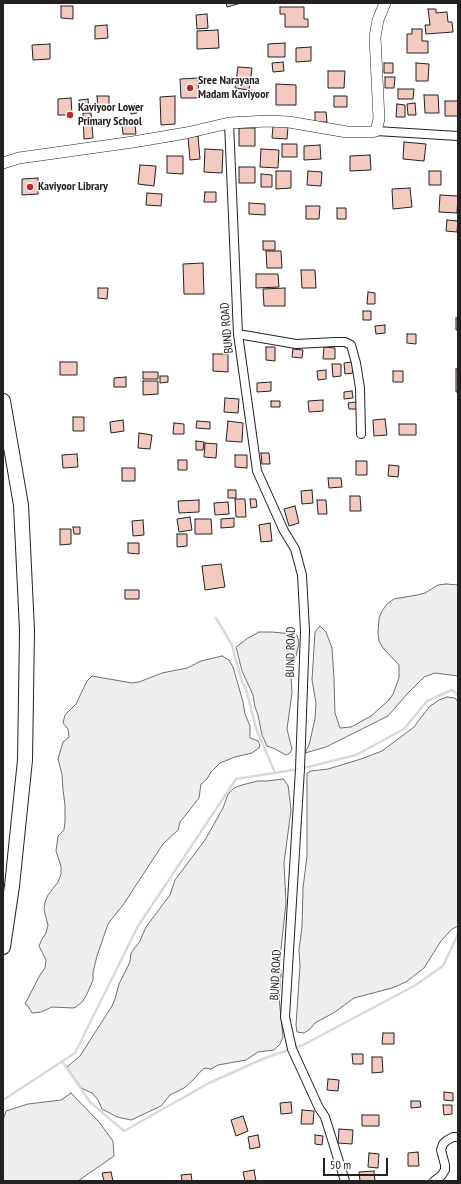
<!DOCTYPE html>
<html>
<head>
<meta charset="utf-8">
<style>
  body { margin:0 }
  #map { position:relative; width:461px; height:1184px; overflow:hidden; background:#fff; font-family:"PT Sans Narrow",sans-serif }
  canvas { display:block }
  .frame { position:absolute; inset:0; border:4px solid #222; pointer-events:none }
  .scale { position:absolute; left:323px; top:1158px; width:65px; height:18px; box-sizing:border-box; border:2px solid #222; border-top:0; padding-left:5px; font-size:12px; line-height:14px; white-space:nowrap; color:#222; -webkit-text-stroke:3px #fff; paint-order:stroke }
</style>
</head>
<body>
<div id="map">
<canvas width="461" height="1184"></canvas>
<div class="frame"></div>
<div class="scale">50 m</div>
</div>
<script>
const g = document.querySelector('canvas').getContext('2d');
g.lineJoin = 'round';
function paint(path, color) {
  g.fillStyle = color;
  g.fill(path, 'evenodd');
}
function toPath(rows) {
  const path = new Path2D();
  for (const r of rows) {
    path.moveTo(r[0], r[1]);
    for (let i = 2; i < r.length; i += 2) path.lineTo(r[i], r[i + 1]);
  }
  return path;
}
function stroke(path, color, width, dash) {
  g.strokeStyle = color;
  g.lineWidth = width;
  g.lineCap = dash ? 'butt' : 'round';
  g.setLineDash(dash || []);
  g.stroke(path);
}
function label(font, color, halo, rows, align = 'center') {
  g.font = font + ' "PT Sans Narrow",sans-serif';
  g.lineWidth = 3;
  g.setLineDash([]);
  g.textBaseline = 'middle';
  g.strokeStyle = halo;
  g.fillStyle = color;
  for (const [text, x, y, turn = 0] of rows) {
    g.save();
    g.translate(x, y);
    g.rotate((+turn || 0) * Math.PI / 180);
    g.textAlign = isNaN(turn) ? turn : align;
    if (halo) g.strokeText(text, 0, 0);
    g.fillText(text, 0, 0);
    g.restore();
  }
}
const green = toPath([
  [446,584,458,585,458,676,435,673,424,677,407,694,388,716,326,747,305,753,309,745,315,719,316,703,312,680,315,632,320,626,326,632,332,648,334,679,335,713,340,728,351,727,371,716,389,700,393,694,399,678,399,665,383,648,379,641,378,633,379,618,382,611,387,604,394,599,417,595,425,593,438,585,446,584],
  [259,632,272,632,293,634,297,635,299,643,291,677,292,693,287,729,292,749,290,753,286,755,275,749,267,746,262,735,258,715,255,707,253,695,242,671,236,647,248,638,259,632],
  [222,656,229,660,233,667,243,702,245,714,250,726,250,738,258,741,260,745,259,748,252,753,235,757,220,763,211,772,207,779,201,784,199,798,180,822,178,830,163,844,123,905,118,911,108,924,97,956,93,972,93,980,87,994,83,1001,76,1007,73,1008,52,1007,41,1012,32,1013,28,1006,25,1004,40,975,45,968,46,960,39,946,42,939,46,933,48,925,44,910,45,902,48,895,58,882,61,874,61,866,56,851,58,836,64,830,65,821,65,805,63,790,62,774,58,759,63,742,69,737,68,729,63,723,65,715,76,704,87,681,92,676,132,683,139,682,162,673,187,668,201,661,222,656],
  [447,697,455,698,458,702,458,926,452,929,441,941,424,968,406,982,392,988,354,998,335,1012,315,1023,310,1029,304,1033,297,1032,296,1025,300,966,299,950,302,927,303,888,307,856,307,773,311,771,328,769,361,759,382,751,414,727,429,707,439,700,447,697],
  [283,779,288,785,291,810,284,863,286,903,280,958,281,975,279,998,283,1037,280,1044,274,1050,258,1052,246,1060,218,1065,211,1069,205,1068,202,1070,194,1079,184,1088,170,1095,161,1106,131,1120,117,1117,102,1109,98,1100,92,1093,83,1089,80,1086,67,1067,80,1056,112,1006,115,999,119,984,130,962,131,953,140,941,146,927,170,895,175,880,205,840,223,808,228,794,234,788,242,785,258,781,267,781,283,779],
  [71,1093,99,1122,113,1141,114,1156,78,1181,3,1181,3,1120,6,1111,28,1104,61,1100,71,1093]
]);
paint(green, '#eee');
stroke(green, '#6f6f6f', 1);
stroke(toPath([
  [216,618,232,645,242,682,246,689,256,728,275,773],
  [62,1061,90,1102,124,1131,209,1083,265,1058,303,1045,414,986,443,966,458,934],
  [3,1100,75,1053,138,926,236,779,300,769,356,755,404,729,427,701,452,690,458,695]
]), '#d9d9d9', 2.5);
const building = toPath([
  [226,3,241,3,227,7,226,3],
  [61,6,73,6,73,19,61,18,61,6],
  [280,7,304,7,304,19,308,19,308,27,285,27,285,14,280,14,280,7],
  [428,9,436,9,436,13,447,12,448,22,452,22,453,32,426,34,425,25,430,25,428,9],
  [207,14,208,28,197,29,196,15,207,14],
  [107,25,108,38,95,39,95,26,107,25],
  [412,29,422,29,422,41,428,41,428,53,407,53,407,34,412,34,412,29],
  [218,30,219,48,197,49,197,31,218,30],
  [285,43,285,57,268,57,268,44,285,43],
  [50,44,50,59,33,60,32,45,50,44],
  [311,47,311,61,296,62,296,48,311,47],
  [283,62,284,71,273,72,272,63,283,62],
  [384,63,393,63,393,73,384,73,384,63],
  [416,63,429,64,428,81,416,81,416,63],
  [238,67,252,68,249,90,235,88,238,67],
  [328,71,345,71,344,88,328,88,328,71],
  [385,77,395,77,394,88,385,88,385,77],
  [198,78,199,98,181,98,180,79,198,78],
  [276,84,296,85,296,105,276,105,276,84],
  [398,89,414,89,413,99,398,99,398,89],
  [424,95,438,95,439,113,425,113,424,95],
  [97,96,109,96,109,110,98,110,97,96],
  [175,96,175,124,161,125,160,97,175,96],
  [334,96,347,96,347,107,334,107,334,96],
  [71,98,72,115,58,115,58,99,71,98],
  [88,99,89,109,80,110,79,100,88,99],
  [445,101,458,101,458,116,445,116,445,101],
  [415,103,416,115,408,115,407,104,415,103],
  [135,104,137,113,131,114,129,106,135,104],
  [397,104,405,105,405,117,396,117,397,104],
  [315,112,326,112,327,122,315,122,315,112],
  [83,113,91,113,93,138,84,139,83,113],
  [122,124,135,124,136,134,123,134,122,124],
  [273,126,288,127,287,139,272,138,273,126],
  [239,128,255,128,255,146,239,146,239,128],
  [198,136,200,159,190,160,188,137,198,136],
  [404,142,426,144,424,161,403,159,404,142],
  [282,144,297,144,297,157,282,157,282,144],
  [320,145,321,159,304,160,304,146,320,145],
  [205,149,223,150,222,173,204,172,205,149],
  [261,149,279,150,278,168,260,167,261,149],
  [370,155,371,170,350,171,350,156,370,155],
  [167,156,183,156,183,174,167,173,167,156],
  [140,165,156,166,154,186,138,184,140,165],
  [239,167,255,167,255,183,239,183,239,167],
  [276,171,291,171,291,188,276,189,276,171],
  [308,171,322,172,321,186,307,185,308,171],
  [429,171,441,171,441,185,429,185,429,171],
  [261,174,272,175,272,187,261,187,261,174],
  [38,178,38,194,22,195,22,179,38,178],
  [410,188,412,207,393,209,392,189,410,188],
  [205,192,216,192,216,202,204,202,205,192],
  [147,193,162,194,161,206,146,205,147,193],
  [440,195,458,196,457,213,439,212,440,195],
  [249,203,265,204,265,215,249,214,249,203],
  [306,206,320,206,319,219,306,219,306,206],
  [337,208,346,208,346,219,337,219,337,208],
  [447,220,458,221,457,232,446,231,447,220],
  [263,241,275,241,275,250,263,250,263,241],
  [266,251,281,251,282,268,267,268,266,251],
  [203,263,204,294,184,294,183,264,203,263],
  [301,270,315,270,316,288,302,288,301,270],
  [256,274,278,274,279,287,256,288,256,274],
  [98,288,108,288,107,299,98,298,98,288],
  [285,288,285,306,264,306,263,289,285,288],
  [368,292,375,293,375,304,367,304,368,292],
  [363,311,371,311,371,320,363,320,363,311],
  [456,318,458,318,458,330,456,330,456,318],
  [385,325,385,333,376,334,375,326,385,325],
  [407,334,416,334,416,344,407,343,407,334],
  [266,347,275,347,275,361,266,360,266,347],
  [324,347,335,348,335,359,323,359,324,347],
  [293,349,303,350,302,358,292,357,293,349],
  [213,354,228,354,228,372,213,371,213,354],
  [60,362,77,362,77,375,60,375,60,362],
  [352,362,353,373,345,374,344,363,352,362],
  [332,364,341,364,341,376,333,377,332,364],
  [456,369,458,369,458,392,456,392,456,369],
  [326,370,326,379,318,380,317,371,326,370],
  [393,371,403,371,403,382,393,382,393,371],
  [143,372,158,372,158,379,143,379,143,372],
  [160,376,168,376,168,382,160,383,160,376],
  [126,377,126,387,114,387,114,378,126,377],
  [143,381,158,381,158,394,143,395,143,381],
  [271,382,271,391,257,392,257,383,271,382],
  [352,391,353,398,344,399,344,392,352,391],
  [225,398,239,399,238,413,224,412,225,398],
  [323,400,323,411,309,412,308,401,323,400],
  [271,401,280,401,280,407,271,407,271,401],
  [356,402,357,409,349,409,348,403,356,402],
  [73,417,84,417,84,431,73,431,73,417],
  [385,419,387,435,374,436,373,420,385,419],
  [123,420,124,431,111,433,110,422,123,420],
  [197,421,210,422,210,429,196,428,197,421],
  [228,421,243,423,242,442,226,441,228,421],
  [174,423,184,424,184,434,173,434,174,423],
  [399,424,416,424,416,435,399,435,399,424],
  [139,433,152,435,150,449,138,448,139,433],
  [196,441,204,442,203,450,196,450,196,441],
  [205,443,217,444,216,458,204,457,205,443],
  [261,453,269,453,270,464,262,464,261,453],
  [77,454,78,467,63,468,62,455,77,454],
  [235,455,247,455,247,468,235,467,235,455],
  [178,460,187,460,187,470,178,470,178,460],
  [356,461,367,461,367,475,356,475,356,461],
  [389,465,399,466,398,477,388,476,389,465],
  [122,468,135,468,135,481,122,481,122,468],
  [328,478,341,478,342,487,329,488,328,478],
  [228,490,236,490,236,498,228,498,228,490],
  [312,490,313,503,302,504,301,491,312,490],
  [350,496,360,496,361,511,350,511,350,496],
  [235,499,245,499,246,517,236,517,235,499],
  [250,499,256,499,257,507,251,508,250,499],
  [199,500,199,512,179,513,178,501,199,500],
  [317,500,326,500,327,514,318,514,317,500],
  [228,502,229,514,215,515,214,503,228,502],
  [295,506,299,523,289,526,284,509,295,506],
  [190,517,192,530,179,532,177,519,190,517],
  [234,518,234,527,221,528,221,519,234,518],
  [195,519,211,519,212,534,195,534,195,519],
  [143,520,144,535,133,536,132,521,143,520],
  [270,523,272,541,261,542,259,525,270,523],
  [73,527,80,527,80,534,74,534,73,527],
  [60,529,71,529,71,544,60,545,60,529],
  [177,534,187,534,187,546,177,547,177,534],
  [128,543,139,543,139,554,128,553,128,543],
  [221,564,225,587,205,590,202,566,221,564],
  [125,590,139,590,139,599,125,599,125,590],
  [383,1033,394,1033,394,1044,382,1044,383,1033],
  [352,1054,363,1054,363,1064,353,1064,352,1054],
  [372,1057,382,1057,383,1072,372,1073,372,1057],
  [328,1079,339,1080,338,1091,327,1090,328,1079],
  [444,1092,453,1093,453,1101,444,1100,444,1092],
  [411,1101,420,1101,421,1107,411,1108,411,1101],
  [291,1102,292,1113,281,1114,280,1103,291,1102],
  [443,1105,452,1105,452,1114,444,1115,443,1105],
  [302,1110,314,1111,313,1124,301,1124,302,1110],
  [362,1115,379,1115,379,1126,362,1126,362,1115],
  [243,1116,248,1131,236,1136,231,1120,243,1116],
  [339,1129,353,1130,352,1144,338,1143,339,1129],
  [258,1135,260,1147,250,1149,248,1137,258,1135],
  [315,1135,323,1136,322,1145,315,1144,315,1135],
  [418,1152,419,1166,408,1166,408,1153,418,1152],
  [369,1153,379,1154,378,1168,368,1167,369,1153],
  [254,1170,256,1181,245,1181,243,1172,254,1170],
  [374,1171,375,1181,360,1181,359,1172,374,1171],
  [111,1172,113,1181,104,1181,102,1173,111,1172],
  [191,1174,192,1181,182,1181,181,1175,191,1174]
]);
paint(building, '#f3c9c0');
stroke(building, '#222', 1);
const street = toPath([
  [229,123,238,334,255,456,257,471,284,531,295,549,302,575,305,631,300,769,285,1017,292,1049,319,1108,325,1117,345,1181],
  [376,131,458,136],
  [238,334,296,344,335,342,345,342,351,345,356,363,360,388,361,434],
  [434,1181,441,1176,445,1170,445,1165,441,1150,443,1144,446,1141,453,1137,458,1137]
]);
const secondary = toPath([
  [3,163,19,158,133,142,186,133,229,123,268,121,289,122,347,132,372,132,376,131,379,119,375,37,378,20,385,3]
]);
const highway = toPath([
  [3,401,21,505,27,630,25,760,12,886,3,947]
]);
stroke(street, '#222', 10);
stroke(secondary, '#222', 12);
stroke(highway, '#222', 16);
stroke(street, '#fff', 8);
stroke(secondary, '#fff', 11);
stroke(highway, '#fff', 14);
for (const [x, y, r, color] of [
  [190,88,4,"#c62828"],
  [70,115,4,"#c62828"],
  [30,187,4,"#c62828"]
]) {
  const dot = new Path2D();
  dot.arc(x, y, r, 0, 2 * Math.PI);
  g.fillStyle = color;
  g.fill(dot);
  stroke(dot, '#fff', 1.5);
}
label('bold 12px', '#222', '#fff', [
  ["Sree Narayana",198,81],
  ["Madam Kaviyoor",198,95],
  ["Kaviyoor Lower",78,108],
  ["Primary School",78,122],
  ["Kaviyoor Library",38,187]
], 'left');
label('12px', '#222', '#fff', [
  ["BUND ROAD",227,328,-95],
  ["BUND ROAD",291,652,-89],
  ["BUND ROAD",276,975,-87]
]);
</script>
</body>
</html>
